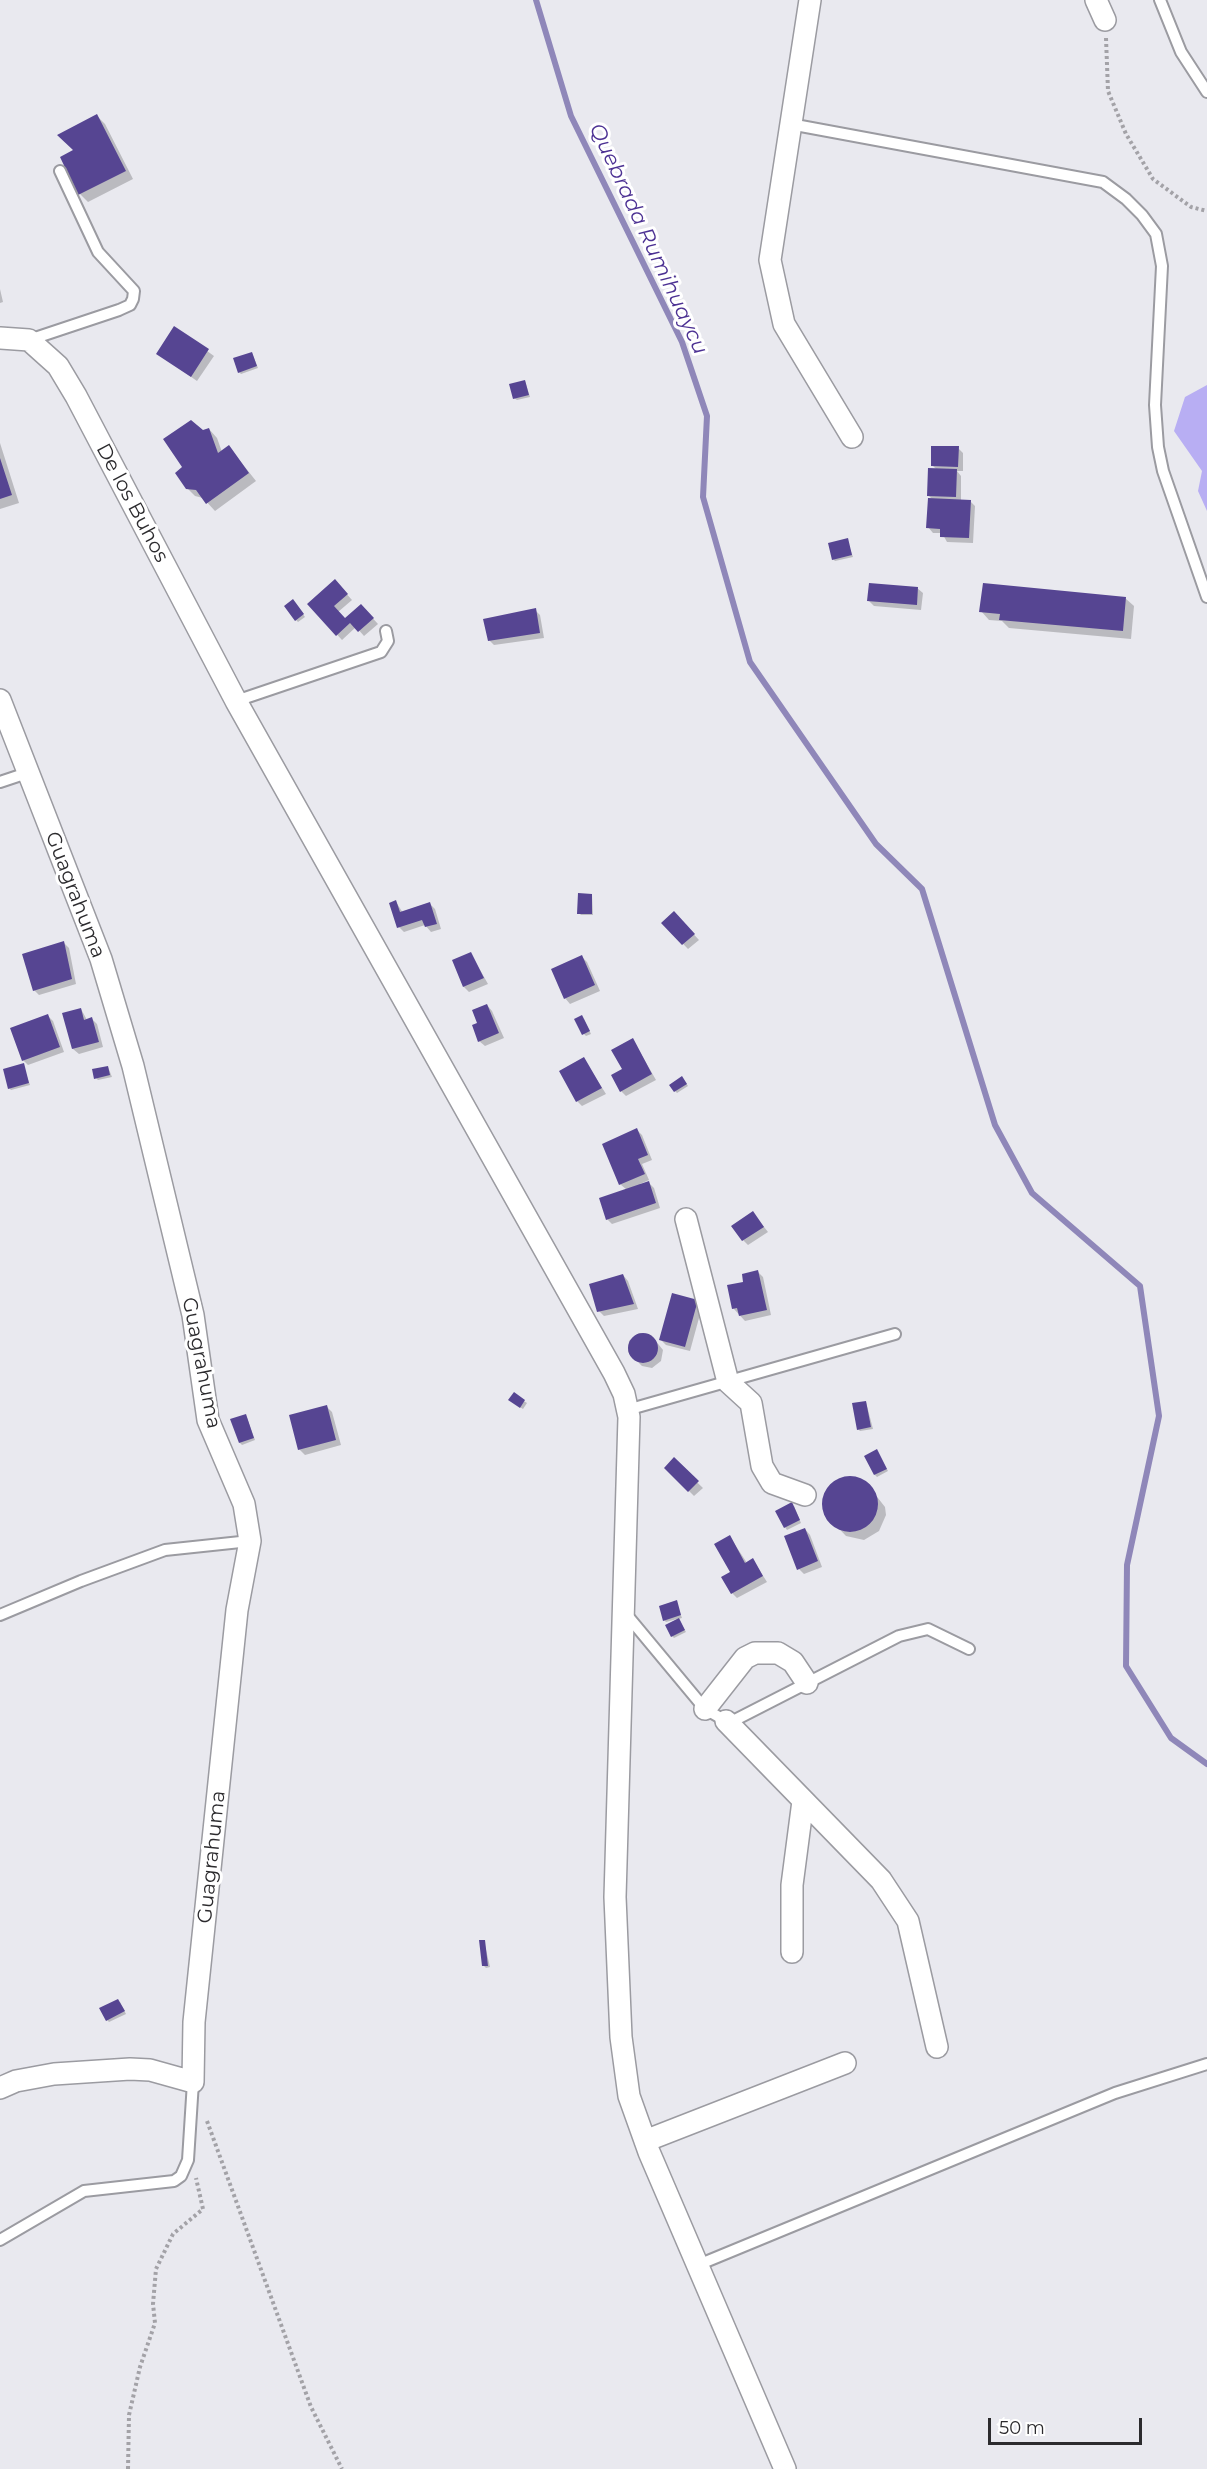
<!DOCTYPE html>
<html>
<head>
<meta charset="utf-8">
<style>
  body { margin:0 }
  #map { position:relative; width:1207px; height:2469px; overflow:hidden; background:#e9e9ef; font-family:Montserrat,sans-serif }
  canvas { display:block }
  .scale { position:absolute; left:988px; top:2418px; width:154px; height:27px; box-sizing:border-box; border:3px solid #2c2b2e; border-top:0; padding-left:8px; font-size:18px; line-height:21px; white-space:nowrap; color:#2c2b2e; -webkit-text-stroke:4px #fff; paint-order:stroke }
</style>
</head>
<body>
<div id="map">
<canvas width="1207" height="2469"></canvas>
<div class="scale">50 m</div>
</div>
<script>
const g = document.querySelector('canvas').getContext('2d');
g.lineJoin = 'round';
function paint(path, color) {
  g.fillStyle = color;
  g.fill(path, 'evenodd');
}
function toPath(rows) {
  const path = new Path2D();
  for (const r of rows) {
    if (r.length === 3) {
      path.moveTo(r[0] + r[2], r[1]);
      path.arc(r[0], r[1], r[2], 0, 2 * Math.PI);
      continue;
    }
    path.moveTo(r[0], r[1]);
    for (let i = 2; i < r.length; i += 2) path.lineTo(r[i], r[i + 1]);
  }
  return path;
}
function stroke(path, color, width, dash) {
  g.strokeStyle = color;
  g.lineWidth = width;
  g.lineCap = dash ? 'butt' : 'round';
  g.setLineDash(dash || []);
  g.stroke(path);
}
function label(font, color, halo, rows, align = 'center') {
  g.font = font + ' Montserrat,sans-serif';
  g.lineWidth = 6;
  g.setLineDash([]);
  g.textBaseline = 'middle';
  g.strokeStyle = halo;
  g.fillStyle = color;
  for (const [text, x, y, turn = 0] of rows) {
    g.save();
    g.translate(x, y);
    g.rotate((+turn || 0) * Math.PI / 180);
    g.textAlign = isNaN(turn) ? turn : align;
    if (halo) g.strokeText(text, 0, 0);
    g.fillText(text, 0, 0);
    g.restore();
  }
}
paint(toPath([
  [1207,385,1207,511,1198,491,1202,471,1174,431,1185,397]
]), '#b8aef3');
paint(toPath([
  [97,116,105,124,133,179,88,202,80,194,75,151],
  [0,289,3,302,0,303],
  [175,328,214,356,197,381,158,354],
  [252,353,258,368,241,374,239,372],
  [525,381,530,397,517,400,514,398],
  [209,429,217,438,222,452,229,447,256,481,215,511,203,498,195,496,187,488,184,468],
  [0,443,19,503,0,509],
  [958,448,963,453,963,471,957,471,961,476,961,501,970,501,975,506,973,543,947,542,942,533,933,533,928,527,933,500,929,496,937,470,933,466],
  [847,540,853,557,835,561,833,559],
  [335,581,352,600,338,612,346,620,366,611,378,624,364,636,356,627,342,640,309,604],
  [917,588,923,593,921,610,874,606,869,601],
  [1125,598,1134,606,1131,639,1009,628,1002,621,989,620,981,611],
  [295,603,305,617,298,622,296,620],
  [535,610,540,615,544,638,494,645,489,640],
  [592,895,593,915,581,915,579,913],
  [396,902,403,913,430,904,435,909,441,929,431,932,425,925,404,932,399,927],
  [674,913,699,940,688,949,663,923],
  [64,943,69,948,76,984,39,995,34,990],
  [471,954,488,984,469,992,464,987,454,961],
  [582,957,587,962,600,991,570,1004,565,998],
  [487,1005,492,1011,504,1038,485,1046,479,1041,479,1024],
  [81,1009,87,1020,92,1019,97,1024,103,1047,79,1054,73,1049,64,1014],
  [47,1015,53,1021,64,1052,28,1065,23,1060],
  [584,1019,591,1034,586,1036,584,1034],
  [633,1040,656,1080,626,1096,621,1091],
  [584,1059,606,1094,582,1106,577,1101],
  [23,1065,30,1085,11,1090,9,1088],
  [108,1067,112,1077,98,1080,96,1078],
  [684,1080,688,1086,677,1093,675,1091],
  [637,1130,642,1135,652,1160,642,1164,649,1180,640,1184,641,1186,649,1183,654,1188,660,1208,612,1224,607,1219,627,1190,620,1184],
  [753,1213,768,1232,748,1245,743,1240],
  [758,1272,763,1277,771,1315,745,1321,733,1308,745,1283],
  [623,1275,628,1281,638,1309,604,1316,599,1311],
  [697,1301,702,1307,690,1351,666,1345,661,1340],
  [639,1333,651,1335,663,1350,661,1361,652,1368,642,1366,628,1352,629,1341],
  [514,1395,527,1403,523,1409,512,1402],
  [866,1402,873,1429,860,1431,858,1429],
  [327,1407,332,1412,341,1445,305,1455,299,1449],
  [247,1418,255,1440,242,1445,240,1443],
  [877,1451,888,1471,877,1477,875,1475],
  [674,1460,703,1488,694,1496,666,1468],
  [843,1479,860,1480,867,1484,885,1507,886,1515,879,1531,864,1540,846,1536,825,1514,825,1496,830,1488],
  [794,1506,801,1523,787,1530,785,1527],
  [805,1529,810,1535,822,1567,804,1574,799,1569],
  [730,1537,747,1563,753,1560,767,1582,737,1598,732,1593],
  [676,1602,682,1618,678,1619,686,1632,674,1638,672,1636,677,1619,666,1622,664,1620],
  [484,1941,490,1967,486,1968,484,1966],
  [120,2002,126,2014,109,2022,107,2020]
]), '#0003');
stroke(toPath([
  [536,0,571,116,682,342,707,416,703,497,750,662,876,844,922,889,995,1125,1032,1193,1140,1286,1159,1416,1127,1565,1126,1666,1171,1738,1207,1764]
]), '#8f87b9', 6);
paint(toPath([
  [97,114,126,171,78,195,60,157,73,150,57,135],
  [174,326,209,349,191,377,156,354],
  [252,352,257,366,238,373,233,358],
  [525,380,529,395,513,399,509,384],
  [191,420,203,430,209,428,218,453,229,445,249,473,206,504,196,490,186,489,175,473,182,467,163,439],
  [931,446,959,446,958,467,931,466],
  [0,458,12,495,0,499],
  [928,468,957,469,956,497,927,496],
  [928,498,971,500,969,538,940,537,940,529,926,528],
  [848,538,852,555,832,560,828,543],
  [335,579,348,594,334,606,345,618,361,604,374,618,358,632,350,623,336,636,307,604],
  [869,583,918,587,917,605,867,601],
  [983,583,1126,597,1123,631,999,620,1000,614,979,612],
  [293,599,304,614,295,621,284,606],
  [536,608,540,633,488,641,483,619],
  [578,893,592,894,592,914,577,914],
  [396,900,400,912,430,902,437,924,425,927,422,920,397,928,389,903],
  [674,911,695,934,682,945,661,923],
  [64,941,72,979,33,991,22,954],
  [471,952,484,978,463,987,452,960],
  [582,955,595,985,564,999,551,969],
  [487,1004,499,1033,478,1042,472,1025,477,1023,472,1010],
  [81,1008,84,1020,92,1017,99,1042,72,1049,62,1013],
  [48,1014,60,1047,22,1061,10,1028],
  [582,1015,590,1031,582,1035,574,1019],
  [633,1038,652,1074,620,1092,611,1075,622,1069,611,1050],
  [584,1057,602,1088,576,1102,559,1071],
  [24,1063,29,1083,8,1089,3,1069],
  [108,1066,110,1075,94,1079,92,1069],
  [682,1076,687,1084,674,1092,669,1085],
  [637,1128,648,1155,638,1159,645,1174,619,1185,602,1144],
  [649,1181,656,1203,606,1220,599,1198],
  [753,1211,764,1227,742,1241,731,1226],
  [758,1270,767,1310,739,1316,737,1308,732,1309,727,1285,743,1282,742,1274],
  [623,1274,634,1304,597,1312,589,1284],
  [672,1293,698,1300,685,1347,659,1340],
  [643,1348,15],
  [514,1392,525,1400,520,1408,508,1400],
  [866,1401,871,1427,857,1430,852,1403],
  [327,1405,336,1440,298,1450,289,1415],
  [246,1414,254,1438,239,1443,230,1419],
  [877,1449,887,1469,874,1475,864,1456],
  [674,1457,699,1481,688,1492,664,1468],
  [850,1504,28],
  [792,1502,800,1520,784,1528,775,1511],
  [805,1528,818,1561,797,1570,784,1536],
  [730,1535,745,1563,753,1558,763,1576,731,1594,721,1577,730,1572,714,1544],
  [677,1600,681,1615,663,1621,659,1606],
  [679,1618,685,1630,671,1637,665,1625],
  [479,1940,485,1940,488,1966,482,1966],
  [118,1999,125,2011,106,2021,99,2008]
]), '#564592');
const service = toPath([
  [1160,0,1181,52,1207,92],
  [790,124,1103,182,1126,199,1142,215,1156,234,1162,266,1155,405,1158,447,1163,471,1207,597],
  [29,340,119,310,130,305,133,299,134,291,98,252,60,171],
  [236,701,381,652,388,641,386,631],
  [0,782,27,773],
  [627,1410,895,1334],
  [626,1614,705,1709,726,1721,733,1721,899,1636,928,1629,969,1649],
  [0,1615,81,1581,165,1550,250,1541],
  [0,2240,84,2191,174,2181,181,2176,188,2160,193,2082],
  [698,2265,1115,2093,1207,2064]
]);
const minor = toPath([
  [810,0,770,260,784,324,852,437],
  [1096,0,1105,20],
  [0,338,29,340,58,366,76,396,236,701,614,1373,624,1394,629,1417,615,1897,621,2037,629,2096,649,2152,785,2469],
  [0,700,101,959,133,1066,193,1315,208,1420,244,1504,250,1541,237,1610,194,2022,193,2082,150,2070,130,2069,54,2074,16,2081,0,2088],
  [686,1219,728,1382,751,1403,762,1466,772,1483,805,1495],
  [705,1709,745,1658,755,1653,778,1653,793,1662,807,1683],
  [726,1721,881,1880,908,1921,937,2047],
  [792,1952,792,1885,803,1801],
  [645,2141,845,2063]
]);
stroke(service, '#9b9ba1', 14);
stroke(minor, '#9b9ba1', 24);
stroke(toPath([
  [1106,38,1108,91,1126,134,1153,179,1191,207,1207,211],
  [207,2121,311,2407,342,2469],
  [128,2469,129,2415,140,2367,155,2323,153,2304,156,2269,173,2234,203,2209,196,2178]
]), '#a3a2a7', 4, [3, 3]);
stroke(service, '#fff', 10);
stroke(minor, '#fff', 21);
label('20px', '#2c2b2e', '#fff', [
  ["De los Buhos",132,503,62],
  ["Guagrahuma",75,895,69],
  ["Guagrahuma",201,1363,79],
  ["Guagrahuma",212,1857,-84]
]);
label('italic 21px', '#4c3193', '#fff', [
  ["Quebrada Rumihuaycu",648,239,65]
]);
</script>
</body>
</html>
